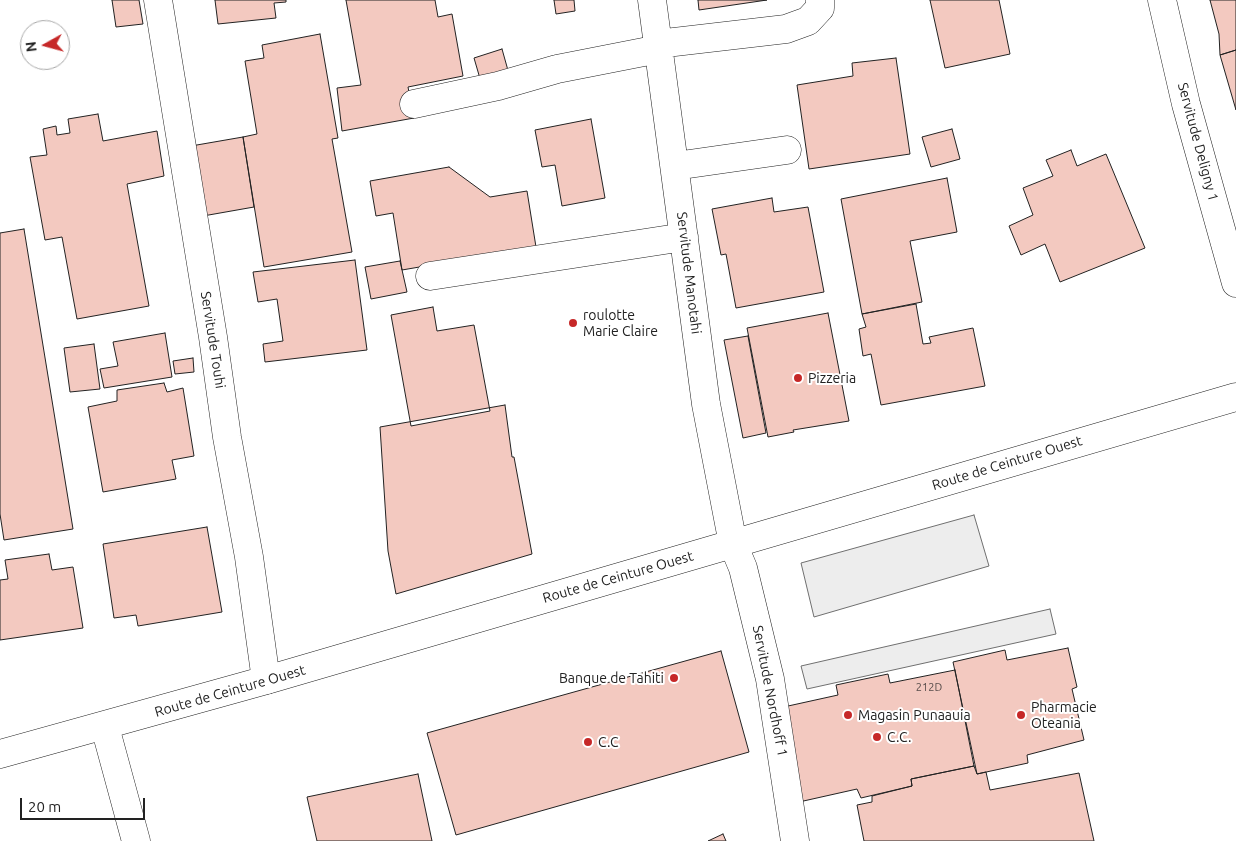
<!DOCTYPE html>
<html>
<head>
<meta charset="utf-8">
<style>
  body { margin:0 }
  #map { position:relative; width:1236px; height:841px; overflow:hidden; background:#fff; font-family:Ubuntu,sans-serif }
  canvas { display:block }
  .north { position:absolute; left:20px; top:20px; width:50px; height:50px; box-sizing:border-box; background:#fff; border:1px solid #a7a7a7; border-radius:50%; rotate:263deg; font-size:14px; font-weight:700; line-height:20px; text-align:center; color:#222 }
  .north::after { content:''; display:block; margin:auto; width:18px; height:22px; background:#c62828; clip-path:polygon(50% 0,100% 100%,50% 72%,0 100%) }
  .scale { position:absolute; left:20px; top:798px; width:125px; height:22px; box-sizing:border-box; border:2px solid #222; border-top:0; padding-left:6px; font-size:15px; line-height:18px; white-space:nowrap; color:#222; -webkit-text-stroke:4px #fff; paint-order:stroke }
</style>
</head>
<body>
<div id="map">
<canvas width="1236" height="841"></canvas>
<div class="north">N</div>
<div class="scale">20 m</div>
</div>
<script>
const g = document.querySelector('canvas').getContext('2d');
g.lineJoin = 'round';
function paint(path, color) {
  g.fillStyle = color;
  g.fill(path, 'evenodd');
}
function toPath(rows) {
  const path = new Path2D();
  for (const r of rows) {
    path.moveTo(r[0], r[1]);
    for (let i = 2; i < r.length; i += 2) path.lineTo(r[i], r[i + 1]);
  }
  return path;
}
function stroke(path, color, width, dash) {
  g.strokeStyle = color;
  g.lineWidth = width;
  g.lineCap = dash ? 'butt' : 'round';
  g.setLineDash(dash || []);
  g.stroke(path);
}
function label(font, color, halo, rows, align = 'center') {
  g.font = font + ' Ubuntu,sans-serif';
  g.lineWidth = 4;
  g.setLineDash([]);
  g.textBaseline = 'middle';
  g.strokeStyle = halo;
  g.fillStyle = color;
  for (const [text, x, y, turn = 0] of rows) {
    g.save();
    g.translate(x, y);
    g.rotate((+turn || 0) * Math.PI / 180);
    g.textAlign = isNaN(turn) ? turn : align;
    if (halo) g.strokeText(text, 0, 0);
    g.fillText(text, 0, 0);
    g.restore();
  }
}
const parking = toPath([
  [974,515,989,566,814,617,801,563,974,515],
  [1050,609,1056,634,807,689,801,666,1050,609]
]);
paint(parking, '#ededed');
stroke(parking, '#6f6f6f', 1);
const building = toPath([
  [112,0,139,0,143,24,116,27,112,0],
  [215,0,286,0,286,2,274,3,276,18,218,24,215,0],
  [346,0,435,0,438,17,452,14,463,76,408,87,414,118,342,131,337,88,361,85,346,0],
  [554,0,574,0,575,11,556,14,554,0],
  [698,0,767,0,699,10,698,0],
  [930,0,999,0,1010,54,945,68,930,0],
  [1210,0,1236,0,1236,50,1220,55,1219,34,1210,0],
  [320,34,338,138,332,139,352,252,264,267,243,137,257,134,245,61,264,58,262,45,320,34],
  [502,49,509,74,481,82,474,58,502,49],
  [1236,50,1236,110,1220,55,1236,50],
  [896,58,910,154,809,169,797,85,853,76,852,63,896,58],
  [98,114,103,141,157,131,164,176,127,184,149,306,77,319,62,237,45,240,30,157,47,155,43,129,56,126,57,135,70,133,68,119,98,114],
  [591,119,605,198,562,206,555,165,542,167,535,130,591,119],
  [952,129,960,159,931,167,922,137,952,129],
  [243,137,254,207,203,216,191,146,243,137],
  [1071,150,1077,166,1106,154,1145,248,1060,282,1045,244,1021,255,1009,226,1033,215,1023,188,1053,176,1046,160,1071,150],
  [449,167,490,197,527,191,536,247,402,270,393,213,376,216,370,181,449,167],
  [947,178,957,232,910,241,922,302,862,314,841,199,947,178],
  [772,198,774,212,808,207,824,292,736,308,726,254,721,255,712,209,772,198],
  [24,229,73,529,4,540,0,514,0,233,24,229],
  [355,260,367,350,265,362,263,344,283,341,277,299,258,302,253,272,355,260],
  [400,261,407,292,371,299,365,267,400,261],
  [916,304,923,344,931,343,929,337,973,328,985,386,881,405,871,354,863,356,859,329,866,327,862,314,916,304],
  [433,307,437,331,474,325,490,411,411,426,391,315,433,307],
  [828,313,849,421,793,430,794,432,768,437,747,328,828,313],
  [165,333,172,377,104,388,100,369,118,366,113,342,165,333],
  [748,336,766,433,743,438,724,340,748,336],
  [94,344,100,389,70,392,64,348,94,344],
  [193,358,194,372,175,374,173,361,193,358],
  [164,383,167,392,183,388,194,456,172,460,176,479,103,492,88,407,117,401,117,390,164,383],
  [505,405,512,457,514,457,532,554,396,594,388,551,380,427,505,405],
  [207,527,222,612,138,626,136,615,114,618,103,544,207,527],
  [49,554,52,570,73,567,83,628,0,640,0,580,8,579,5,560,49,554],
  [1068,648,1077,687,1072,689,1084,740,1027,755,1028,763,977,774,953,662,1005,650,1007,660,1068,648],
  [721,651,749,752,456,835,427,733,721,651],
  [955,670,974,766,911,779,912,786,861,798,857,789,799,802,779,708,838,695,836,685,888,674,890,683,955,670],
  [974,766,977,774,986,772,990,790,1079,773,1094,841,864,841,857,805,872,802,872,796,912,786,911,779,974,766],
  [418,774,432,841,317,841,307,797,418,774],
  [723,834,726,841,708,841,723,834]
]);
paint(building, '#f3c9c0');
stroke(building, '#222', 1);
const minor = toPath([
  [158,0,213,337,227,437,249,557,266,680],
  [652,0,706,404,733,544,743,568,770,679,795,841],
  [1162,0,1186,104,1236,283],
  [657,44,786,29,808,21,820,8,820,0],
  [414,104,498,86,557,69,659,49],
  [675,166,787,150],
  [430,276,684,237],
  [105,727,136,841]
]);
const major = toPath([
  [0,754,270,679,1236,397]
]);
stroke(minor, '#222', 29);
stroke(major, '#222', 29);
stroke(minor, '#fff', 28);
stroke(major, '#fff', 28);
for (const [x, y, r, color] of [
  [573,323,5,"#c62828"],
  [798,378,5,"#c62828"],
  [674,678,5,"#c62828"],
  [848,715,5,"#c62828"],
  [1021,715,5,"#c62828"],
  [877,737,5,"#c62828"],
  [588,742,5,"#c62828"]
]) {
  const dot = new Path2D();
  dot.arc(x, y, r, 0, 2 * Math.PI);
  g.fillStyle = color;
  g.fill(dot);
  stroke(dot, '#fff', 2);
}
label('11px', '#564c4a', null, [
  ["212D",929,687]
]);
label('14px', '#222', '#fff', [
  ["Servitude Deligny 1",1198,142,75],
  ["Servitude Manotahi",689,273,83],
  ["Servitude Touhi",213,340,81],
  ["Route de Ceinture Ouest",1007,463,-17],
  ["Route de Ceinture Ouest",618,577,-16],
  ["Route de Ceinture Ouest",230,691,-16],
  ["Servitude Nordhoff 1",770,691,79]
]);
label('14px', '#222', '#fff', [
  ["roulotte",583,315],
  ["Marie Claire",583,331],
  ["Pizzeria",808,378],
  ["Banque de Tahiti",664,678,"right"],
  ["Pharmacie",1031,707],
  ["Oteania",1031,723],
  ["Magasin Punaauia",858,715],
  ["C.C.",887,737],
  ["C.C",598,742]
], 'left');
</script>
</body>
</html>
